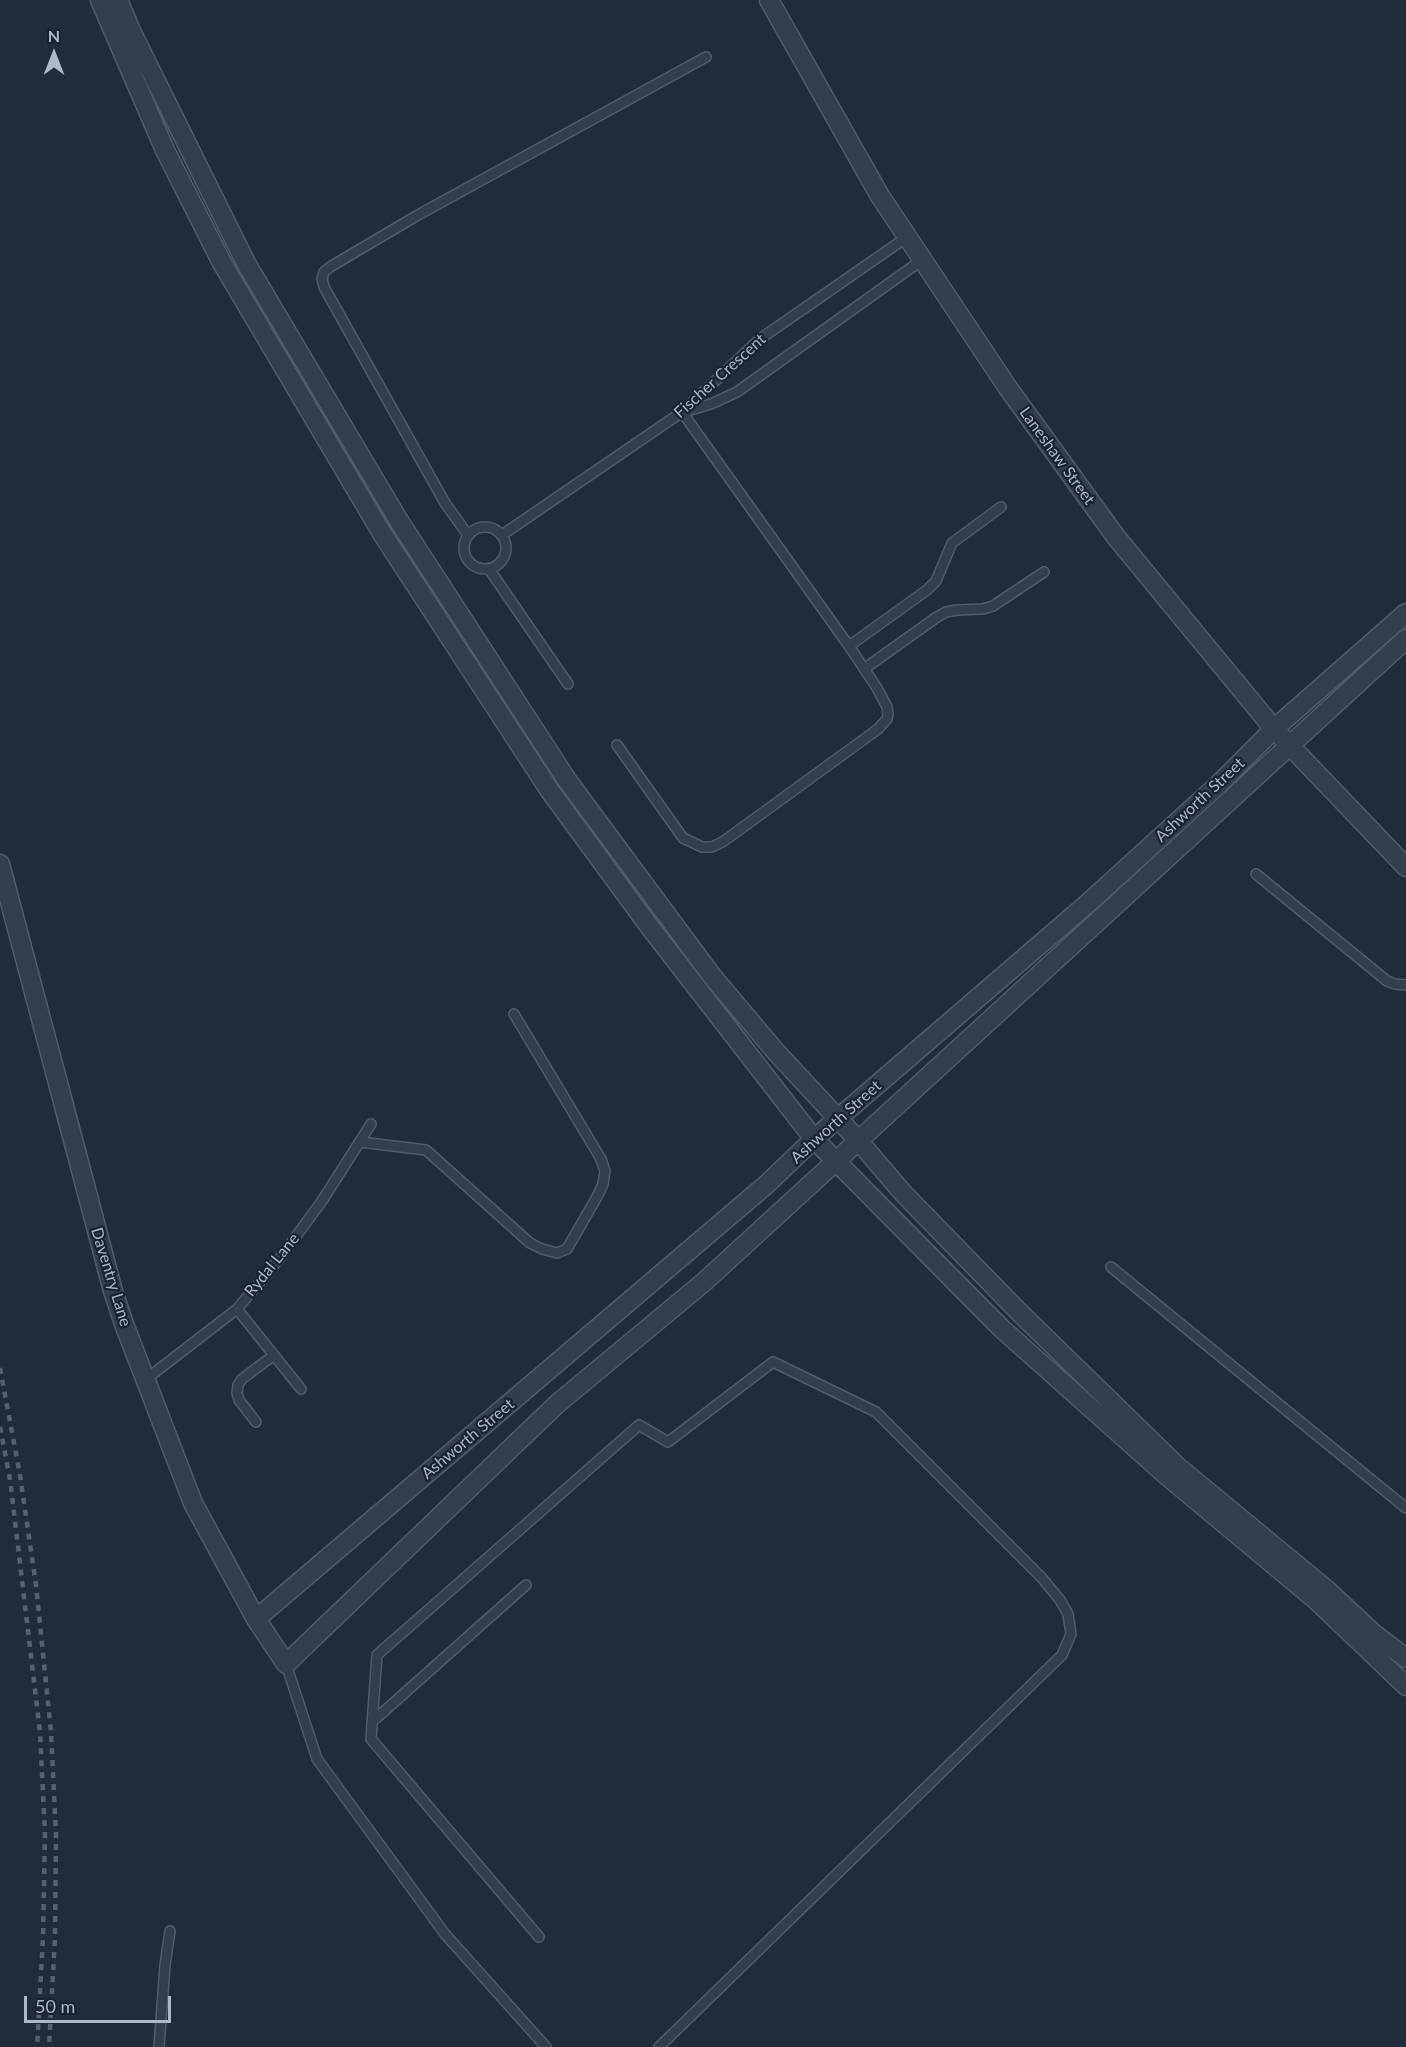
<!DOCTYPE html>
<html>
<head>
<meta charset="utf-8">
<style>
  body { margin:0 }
  #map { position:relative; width:1406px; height:2047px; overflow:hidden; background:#202b3b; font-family:Lato,sans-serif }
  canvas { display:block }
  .north { position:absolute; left:24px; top:24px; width:60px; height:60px; -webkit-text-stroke:4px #192230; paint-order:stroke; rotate:0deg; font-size:16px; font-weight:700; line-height:24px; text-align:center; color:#aeb8c8 }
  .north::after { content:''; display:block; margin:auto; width:21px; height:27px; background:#aeb8c8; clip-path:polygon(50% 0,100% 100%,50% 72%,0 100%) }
  .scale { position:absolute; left:24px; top:1996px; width:147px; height:27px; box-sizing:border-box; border:3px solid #aeb8c8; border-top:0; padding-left:8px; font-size:18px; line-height:21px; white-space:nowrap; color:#aeb8c8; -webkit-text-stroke:4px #192230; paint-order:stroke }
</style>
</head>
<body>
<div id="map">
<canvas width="1406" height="2047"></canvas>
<div class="north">N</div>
<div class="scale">50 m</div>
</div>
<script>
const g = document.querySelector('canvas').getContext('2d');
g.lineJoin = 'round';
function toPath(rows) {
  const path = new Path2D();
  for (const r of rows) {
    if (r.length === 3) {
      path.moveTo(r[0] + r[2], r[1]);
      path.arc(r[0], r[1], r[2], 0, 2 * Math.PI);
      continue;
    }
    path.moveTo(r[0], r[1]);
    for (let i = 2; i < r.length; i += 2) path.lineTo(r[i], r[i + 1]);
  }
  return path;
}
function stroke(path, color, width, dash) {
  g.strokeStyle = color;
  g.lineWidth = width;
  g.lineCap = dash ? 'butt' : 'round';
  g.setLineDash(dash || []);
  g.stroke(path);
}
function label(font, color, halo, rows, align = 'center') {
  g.font = font + ' Lato,sans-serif';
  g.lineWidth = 4.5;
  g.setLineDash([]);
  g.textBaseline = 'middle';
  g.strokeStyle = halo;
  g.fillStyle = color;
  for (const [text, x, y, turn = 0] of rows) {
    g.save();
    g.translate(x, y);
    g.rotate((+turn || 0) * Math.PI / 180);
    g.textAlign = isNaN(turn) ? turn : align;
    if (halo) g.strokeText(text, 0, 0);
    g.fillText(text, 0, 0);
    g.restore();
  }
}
const service = toPath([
  [684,412,711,404,737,392,922,260],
  [485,548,21],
  [468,535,445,503,324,287,322,279,324,272,330,267,418,215,706,57],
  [502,535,682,412,760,339,907,237],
  [489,569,568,684],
  [849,646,927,590,936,581,952,543,1001,507],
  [864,669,937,617,946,612,957,610,983,609,993,606,1044,572],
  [617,745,683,838,702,847,712,847,724,841,878,729,887,719,888,714,887,707,877,688,849,646,682,412],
  [1256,874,1387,981,1395,984,1406,985],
  [360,1142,426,1150,530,1243,542,1249,557,1253,567,1249,598,1195,603,1184,605,1171,601,1159,514,1014],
  [1111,1267,1406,1508],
  [237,1309,301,1389],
  [145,1380,237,1309,280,1258,322,1201,371,1124],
  [256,1422,239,1400,237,1393,238,1385,242,1379,274,1355],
  [286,1664,317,1759,445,1934,546,2047],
  [372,1722,526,1585],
  [539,1937,371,1739,377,1655,639,1425,668,1442,773,1362,876,1412,1042,1578,1060,1600,1068,1614,1071,1634,1062,1655,659,2047],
  [159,2047,165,1965,170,1931]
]);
const minor = toPath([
  [100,0,165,150,222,263,383,535,550,791,649,926,814,1139,1001,1328,1166,1475,1316,1600,1406,1686],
  [118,0,131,31,246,263,399,521,567,780,712,976,776,1052,857,1139,903,1193,1020,1313,1178,1467,1327,1590,1374,1634,1406,1658],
  [769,0,880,196,1008,388,1116,537,1274,729,1406,867],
  [0,864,113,1291,124,1324,193,1503,256,1619,286,1664,557,1404,704,1282,1406,639],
  [256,1619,767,1184,814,1139,1087,904,1218,785,1274,729,1406,613]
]);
stroke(service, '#515b69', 12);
stroke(minor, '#515b69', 21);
stroke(service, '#343d4b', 9);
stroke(minor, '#343d4b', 18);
stroke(toPath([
  [0,1368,20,1475,36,1585,51,1732,56,1834,55,1938,49,2047],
  [0,1427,10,1479,40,1732,45,1835,43,1938,37,2047]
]), '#556173', 4.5, [6, 6]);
label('16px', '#aeb8c8', '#192230', [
  ["Fischer Crescent",720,376,-42],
  ["Laneshaw Street",1057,456,54],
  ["Ashworth Street",1200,800,-43],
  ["Ashworth Street",836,1122,-42],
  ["Rydal Lane",272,1265,-51],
  ["Daventry Lane",111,1277,73],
  ["Ashworth Street",468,1439,-40]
]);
</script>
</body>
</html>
